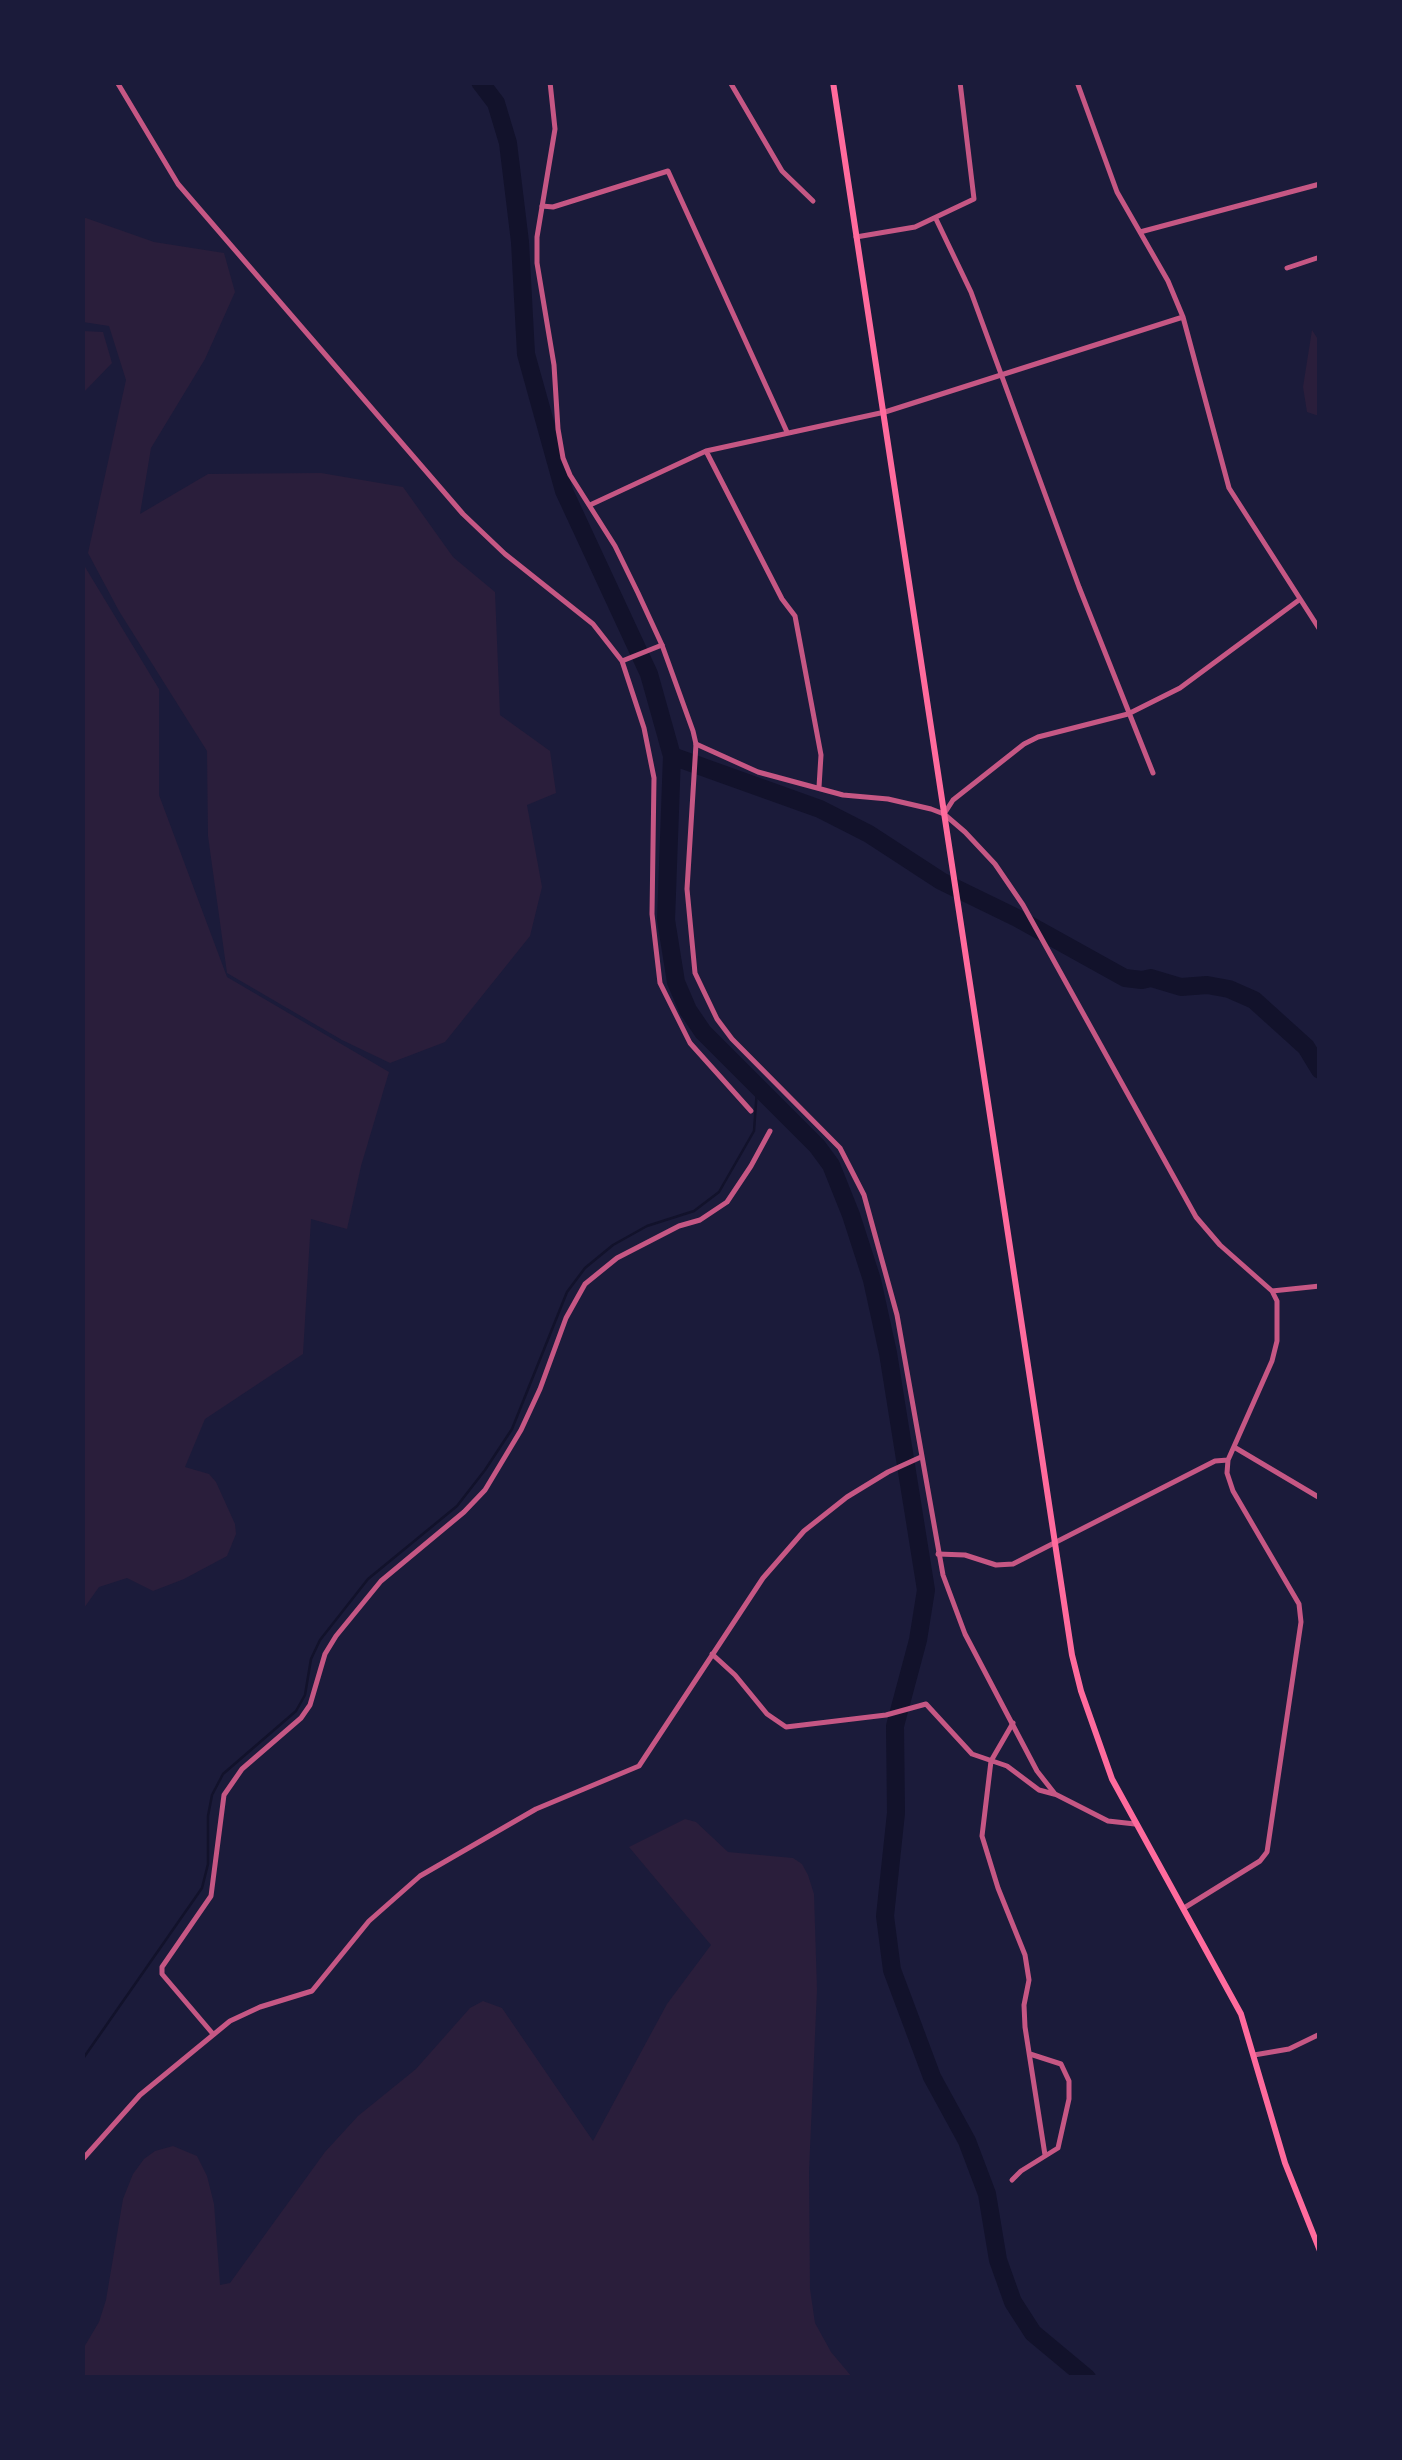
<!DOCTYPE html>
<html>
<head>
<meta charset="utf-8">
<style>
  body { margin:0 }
  #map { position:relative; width:1402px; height:2460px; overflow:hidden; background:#1b1b3a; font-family:"Noto Sans",sans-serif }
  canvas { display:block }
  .frame { position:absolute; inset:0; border:85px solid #1b1b3a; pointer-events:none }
</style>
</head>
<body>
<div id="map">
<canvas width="1402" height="2460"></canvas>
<div class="frame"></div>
</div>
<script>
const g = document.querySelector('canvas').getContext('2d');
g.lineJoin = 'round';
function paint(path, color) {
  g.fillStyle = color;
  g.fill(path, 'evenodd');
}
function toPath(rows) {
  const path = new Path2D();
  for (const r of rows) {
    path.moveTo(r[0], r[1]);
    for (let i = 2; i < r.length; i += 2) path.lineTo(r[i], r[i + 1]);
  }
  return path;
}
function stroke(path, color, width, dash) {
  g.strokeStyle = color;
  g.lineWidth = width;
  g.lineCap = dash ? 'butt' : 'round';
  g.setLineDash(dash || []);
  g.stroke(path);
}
paint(toPath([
  [83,217,154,242,224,253,235,292,205,359,151,448,140,514,208,474,321,473,403,487,453,557,495,592,500,715,550,751,556,793,527,805,542,887,530,936,445,1042,390,1063,342,1040,227,973,208,836,207,751,119,611,88,553,126,380,109,326,83,322],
  [1312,330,1319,341,1319,416,1307,412,1303,387],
  [83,331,103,332,112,363,83,393],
  [82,562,159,689,159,795,227,977,389,1072,361,1166,347,1229,311,1219,303,1354,205,1419,185,1467,209,1474,216,1482,235,1524,236,1534,227,1556,184,1579,153,1591,127,1578,99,1587,84,1608],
  [685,1819,696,1822,728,1852,793,1858,802,1864,808,1875,814,1894,817,1990,809,2171,810,2289,815,2323,831,2352,852,2377,83,2377,83,2349,99,2322,106,2300,123,2199,133,2174,144,2159,155,2151,173,2146,197,2156,207,2176,214,2204,220,2285,230,2283,325,2152,358,2116,416,2069,470,2008,483,2001,502,2008,593,2141,667,2004,711,1945,629,1847]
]), '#2a1e3b');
stroke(toPath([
  [82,2060,202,1888,208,1864,208,1816,212,1795,223,1774,296,1711,305,1695,311,1659,320,1640,368,1579,457,1506,485,1470,512,1429,567,1292,585,1268,613,1245,647,1226,694,1211,719,1192,754,1131,757,1089]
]), '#12122b', 2.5);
stroke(toPath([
  [480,82,496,103,508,143,520,242,526,354,564,491,649,674,672,756,666,920,676,982,688,1010,703,1032,817,1146,831,1165,851,1215,872,1280,888,1353,926,1590,918,1640,895,1726,896,1813,885,1916,892,1970,932,2077,967,2141,987,2194,998,2260,1013,2302,1033,2333,1087,2378],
  [672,756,820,809,869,834,941,881,1017,918,1125,978,1142,980,1151,978,1181,987,1207,985,1229,989,1254,1000,1306,1047,1320,1070]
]), '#12122b', 18);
stroke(toPath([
  [117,82,178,184,463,514,505,554,593,624,622,661,644,728,654,778,652,914,660,983,690,1043,751,1111],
  [730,82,782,171,813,201],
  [1077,82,1117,192,1168,281,1183,317,1229,488,1320,630],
  [542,206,553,207,668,171,787,432],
  [936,219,971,292,1079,587,1153,773],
  [1140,232,1320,184],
  [856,237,915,227,974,199,960,82],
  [1287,268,1320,257],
  [590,505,706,451],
  [622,661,662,645],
  [696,744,758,772,843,795,888,799,931,809,944,814,965,832,995,864,1023,905,1196,1217,1220,1245,1272,1291,1277,1301,1277,1341,1272,1361,1228,1460,1227,1473,1233,1491,1299,1604,1301,1622,1267,1852,1260,1861,1184,1908],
  [819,787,821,755,795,616,782,599,706,451,885,412,1183,317],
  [944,814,953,800,1024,744,1038,737,1128,714,1180,688,1299,600],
  [1272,1291,1320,1286],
  [1234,1447,1320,1498],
  [938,1554,965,1555,996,1565,1013,1564,1215,1461,1228,1460],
  [712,1654,735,1675,767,1714,786,1727,886,1715,926,1704,972,1754,1007,1766,1039,1790,1054,1794],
  [1013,1723,991,1761,982,1836,998,1888,1025,1955,1029,1980,1024,2005,1025,2027,1045,2155],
  [213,2034,162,1974,162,1967,211,1896,224,1795,242,1769,301,1718,310,1705,325,1654,336,1636,381,1581,464,1512,485,1490,521,1430,540,1389,566,1318,585,1284,617,1258,679,1226,700,1220,727,1202,751,1166,770,1131],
  [1254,2055,1289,2049,1320,2034],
  [82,2160,140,2095,230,2021,260,2007,312,1991,369,1921,420,1876,536,1809,639,1766,763,1578,804,1531,847,1497,888,1472,921,1457],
  [1012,2180,1021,2171,1058,2148,1069,2099,1069,2081,1061,2064,1030,2054]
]), '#c65784', 5);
stroke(toPath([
  [550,82,555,129,537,237,537,263,554,365,558,429,563,458,570,475,615,546,638,593,662,645,693,731,696,744,687,889,695,973,717,1019,732,1039,840,1148,864,1195,897,1315,943,1575,965,1634,1037,1771,1055,1794,1108,1821,1135,1824]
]), '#c65784', 5);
stroke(toPath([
  [833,82,1072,1655,1081,1691,1112,1779,1241,2014,1285,2163,1320,2251]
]), '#ff6b9d', 6);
</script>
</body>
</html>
